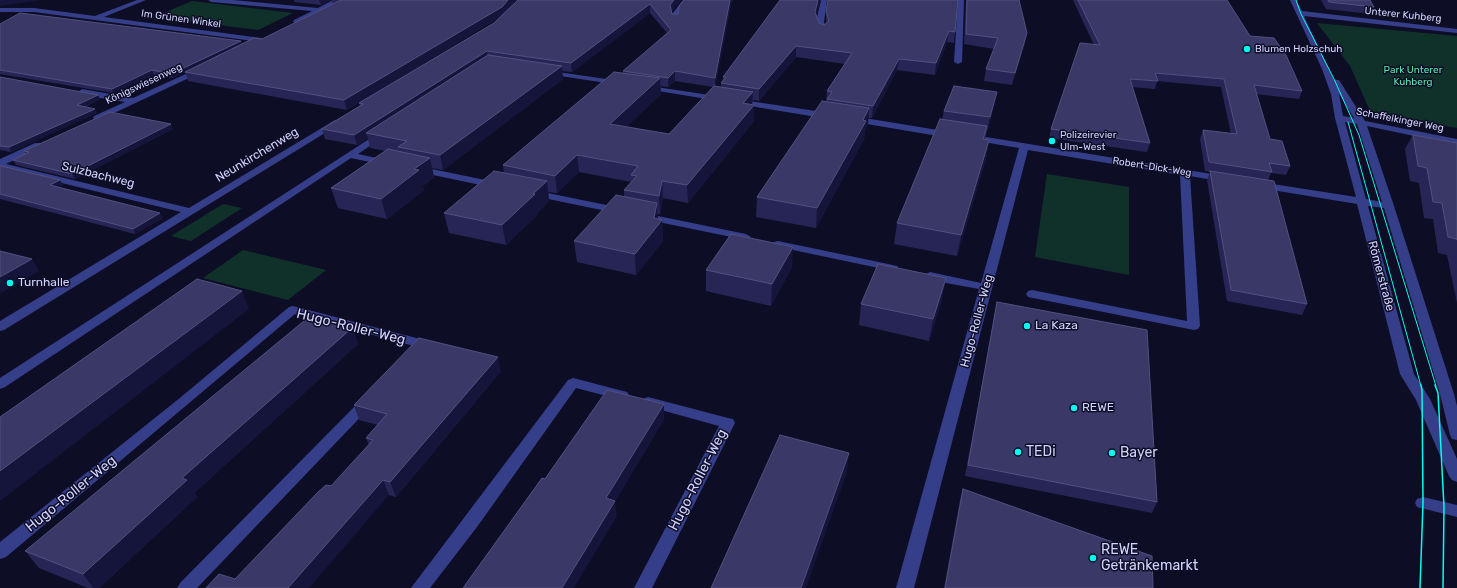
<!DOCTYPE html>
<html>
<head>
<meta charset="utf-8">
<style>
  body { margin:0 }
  canvas { display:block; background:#0e0d26 }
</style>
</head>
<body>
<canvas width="1457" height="588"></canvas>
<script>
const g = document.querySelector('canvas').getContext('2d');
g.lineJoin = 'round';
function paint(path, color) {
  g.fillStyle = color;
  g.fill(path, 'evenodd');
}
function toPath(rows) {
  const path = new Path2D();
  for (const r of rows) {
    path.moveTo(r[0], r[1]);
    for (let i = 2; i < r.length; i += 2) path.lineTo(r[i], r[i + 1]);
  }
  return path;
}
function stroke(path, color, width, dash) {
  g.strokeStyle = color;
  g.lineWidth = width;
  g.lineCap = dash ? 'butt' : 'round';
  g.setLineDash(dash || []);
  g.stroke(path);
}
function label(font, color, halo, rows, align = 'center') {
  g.font = font + ' Rubik,sans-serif';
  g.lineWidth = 3;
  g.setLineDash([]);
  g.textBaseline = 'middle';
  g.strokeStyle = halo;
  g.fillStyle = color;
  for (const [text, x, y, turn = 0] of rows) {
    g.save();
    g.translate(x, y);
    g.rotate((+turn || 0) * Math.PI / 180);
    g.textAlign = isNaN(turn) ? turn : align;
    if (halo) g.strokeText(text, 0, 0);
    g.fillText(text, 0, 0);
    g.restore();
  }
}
paint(toPath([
  [192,1,293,13,258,30,154,17],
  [1317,23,1457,36,1457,128,1371,113,1350,66],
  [1047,174,1129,187,1129,275,1035,257],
  [223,204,242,208,191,241,171,236],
  [243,250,326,270,288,300,203,278]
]), '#10302a');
paint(toPath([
  [137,0,146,0,104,17,261,38,265,40,261,42,34,12,0,12,0,8,34,8,95,16,137,0],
  [208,0,233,0,318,8,333,0,341,0,297,24,293,22,294,20,312,11,211,2,208,0],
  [683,0,689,0,678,14,677,21,673,21,672,14,683,0],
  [821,0,827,0,824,22,827,32,823,34,819,32,816,22,821,0],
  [958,0,964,0,962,62,958,64,954,62,958,0],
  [1290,0,1296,0,1302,11,1457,29,1457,33,1304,16,1334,80,1339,80,1365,121,1457,139,1457,145,1367,126,1394,206,1454,394,1457,406,1457,440,1452,439,1450,435,1440,394,1384,208,1368,206,1414,374,1430,399,1457,459,1457,482,1452,480,1449,476,1416,400,1400,374,1357,204,1260,188,1255,185,1260,182,1356,197,1335,118,1331,94,1322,69,1290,0],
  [1339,94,1354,118,1343,116,1339,94],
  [1345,122,1357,124,1382,202,1366,199,1345,122],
  [199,68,202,68,206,70,97,121,93,118,94,116,125,102,82,95,78,92,82,89,133,98,199,68],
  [544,70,620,81,624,83,620,85,547,74,543,72,544,70],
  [643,85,829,113,833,116,829,119,646,89,642,87,643,85],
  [852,116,950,132,955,135,950,138,849,121,848,119,852,116],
  [335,120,339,123,338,125,4,330,0,331,0,321,181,212,0,168,0,159,35,143,41,143,43,145,41,147,6,164,189,208,335,120],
  [383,130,388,133,386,135,358,154,391,161,393,163,391,165,388,166,351,158,5,387,0,389,0,378,383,130],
  [974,135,1224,176,1229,179,1224,182,1190,176,1200,326,1198,329,1194,330,1028,297,1026,294,1028,291,1032,290,1187,321,1180,175,1028,150,914,588,896,588,979,289,930,280,926,278,924,276,926,274,930,272,981,283,1019,148,971,140,969,138,971,136,974,135],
  [417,166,495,182,500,185,495,188,414,171,412,169,414,167,417,166],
  [533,190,621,208,626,211,621,214,529,195,528,193,533,190],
  [643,213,746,234,751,237,746,240,639,218,638,216,639,214,643,213],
  [778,241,893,265,897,266,899,268,897,270,893,271,774,246,772,244,774,242,778,241],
  [293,306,428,341,429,344,424,352,419,353,414,352,413,349,414,346,295,314,6,557,0,559,0,542,181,397,289,307,293,306],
  [573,378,627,392,629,395,627,398,622,400,576,388,477,527,430,588,411,588,568,380,573,378],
  [368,396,373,398,375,401,373,404,197,588,177,588,180,583,363,398,368,396],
  [648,397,728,418,733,419,735,423,652,588,634,588,719,426,643,405,641,402,643,399,648,397],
  [1423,497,1457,505,1457,517,1417,507,1415,503,1417,499,1423,497]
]), '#353e88');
stroke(toPath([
  [1296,0,1301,14,1334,79,1359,135,1436,386],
  [1348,122,1421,386]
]), '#00fdf0', 1);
stroke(toPath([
  [1435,385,1438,393,1444,507,1443,588],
  [1420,588,1423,503,1422,390,1421,385]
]), '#00fdf0', 1.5);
paint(toPath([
  [294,0,330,0,321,5,294,2],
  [331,0,681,0,671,12,672,14,678,14,684,0,733,0,731,4,715,87,721,87,721,83,723,80,723,77,780,0,821,0,816,16,819,23,824,25,826,23,826,11,955,32,954,43,947,42,935,75,897,70,872,118,868,118,868,126,865,130,864,139,816,228,756,217,757,197,826,102,827,91,845,64,796,57,759,101,753,100,752,104,754,105,754,121,688,203,663,198,660,214,657,214,658,219,662,220,663,241,636,275,577,262,574,241,624,197,624,190,631,182,579,172,557,193,548,192,549,201,538,212,538,214,506,245,449,233,444,213,504,173,503,165,623,73,623,71,667,33,650,13,572,72,562,71,563,79,443,170,432,168,434,177,423,186,424,190,387,219,338,208,331,188,386,151,370,148,368,138,357,145,325,139,322,129,360,106,359,103,494,23,500,17,347,110,188,81,185,72,173,78,154,75,113,93,0,74,0,24,241,41,242,44,262,39,333,4],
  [675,81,713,87,669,134,626,127,661,94,661,86,668,87],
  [966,0,1019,0,1025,43,1012,85,984,81,986,69,994,49,964,44],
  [1073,0,1227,0,1250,36,1302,91,1299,99,1256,94,1270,139,1290,166,1286,175,1271,173,1268,180,1307,304,1302,315,1227,301,1207,180,1210,172,1205,171,1200,139,1203,130,1231,134,1221,87,1157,81,1155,89,1132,87,1150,143,1147,152,1049,138,1051,129,1094,45],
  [1321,0,1370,0,1374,7,1371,14,1326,9],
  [0,77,98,95,100,99,85,107,97,113,11,152,0,150],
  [993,110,985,139,989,140,986,159,957,256,894,244,897,223,942,119,944,111],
  [173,129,75,179,16,165,13,160,26,154,24,151],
  [1413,135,1457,143,1457,303,1447,255,1438,253,1433,219,1424,218,1419,183,1410,181,1405,149],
  [0,166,60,180,63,185,58,187,163,218,135,234,0,199],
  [792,267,771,306,706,291,706,270],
  [942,299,929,341,859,325,861,304],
  [997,302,1157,502,1152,513,965,476],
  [352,328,358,344,194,493,197,497,99,588,88,588,39,568,25,551],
  [501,371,396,497,389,495,235,579,331,486,369,445,366,438,378,425,359,420,354,405],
  [963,489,1153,588,944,588,960,500]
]), '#272555');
paint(toPath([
  [0,0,42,0,0,6],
  [319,0,330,0,321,5],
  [508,0,518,0,503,15,347,110,344,100],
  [674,0,681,0,671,13,670,5],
  [730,0,733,0,731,4,715,87,715,78],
  [818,0,821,0,815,22,815,12],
  [650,4,650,13,572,72,571,63],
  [949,31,947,42,935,75,936,63],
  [1027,33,1025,43,1012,85,1015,73],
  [241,41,242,45,173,78,171,74],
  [796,46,796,57,759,101,759,89],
  [487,51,488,60,366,133,368,138,357,145,354,135],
  [899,59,897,70,872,118,873,106],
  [562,66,563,79,443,170,440,155],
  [152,70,154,75,113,93,112,89],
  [675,71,675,81,668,87,668,78],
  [660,78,661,94,612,141,610,124],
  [753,92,752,106,754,105,754,121,688,203,687,185,743,103],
  [997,92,993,110,986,136,990,117],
  [98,95,100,99,79,109,77,105],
  [869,108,868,126,865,130,864,139,816,228,817,208],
  [95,109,97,113,11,152,9,147],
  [171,124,173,129,75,179,72,174],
  [989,140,986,159,957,256,961,235],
  [577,155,579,172,557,193,555,176],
  [430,158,434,177,423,186,424,190,387,219,381,199,414,169],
  [60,180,63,185,52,190,50,185],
  [547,181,549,201,538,212,538,214,506,245,502,225,533,194],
  [662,181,663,198,660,214,659,196],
  [657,203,658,224,662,220,663,241,636,275,635,254,654,218],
  [160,213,163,218,135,234,133,229],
  [793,247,792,267,771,306,772,284],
  [32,259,39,271,0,294,0,277],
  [946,278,942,299,929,341,933,319],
  [242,291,249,309,0,501,0,471],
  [352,328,358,344,194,493,197,497,99,588,93,588,83,574,182,478],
  [498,357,501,371,396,497,390,482],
  [664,404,664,420,615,502,617,516,574,588,562,588,606,498],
  [849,453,847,472,806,588,801,588],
  [383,480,389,495,309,588,288,588]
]), '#15143a');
const building = toPath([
  [341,0,508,0,502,7,344,100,185,72,254,38,262,39,341,0],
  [518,0,674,0,670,5,672,14,678,14,679,6,684,0,730,0,715,78,675,71,668,78,623,71,671,30,650,4,571,63,487,51,354,135,322,129,363,104,359,103,494,23,518,0],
  [780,0,818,0,815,12,819,23,824,25,829,21,826,11,828,0,958,0,955,32,949,31,936,63,899,59,873,106,827,99,832,92,827,91,852,53,796,46,759,89,721,83,726,77,723,77,780,0],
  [967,0,1019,0,1027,33,1015,73,986,69,998,38,966,34,967,0],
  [1078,0,1227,0,1250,36,1274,38,1286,55,1302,91,1254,85,1270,139,1282,141,1290,166,1269,163,1272,172,1209,162,1203,130,1237,134,1224,79,1155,73,1158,81,1130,79,1150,143,1051,129,1080,43,1100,45,1078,0],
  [1328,0,1370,0,1374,7,1329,2,1328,0],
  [20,13,241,41,171,74,152,70,112,89,0,70,0,24,20,13],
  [488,55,562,66,440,155,398,147,407,141,366,133,488,55],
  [614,72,660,78,610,124,669,134,714,86,753,92,743,103,754,105,687,185,662,181,659,196,624,190,637,176,631,175,638,166,577,155,555,176,503,165,614,72],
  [0,77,98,95,77,105,95,109,9,147,0,146,0,77],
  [954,86,997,92,990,117,944,111,954,86],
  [822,101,869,108,863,120,866,121,817,208,757,197,822,101],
  [110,112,171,124,72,174,13,160,29,152,24,151,110,112],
  [940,119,987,126,983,139,989,140,961,235,897,223,940,119],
  [1413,135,1457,143,1457,240,1457,239,1448,237,1442,203,1433,202,1427,168,1418,166,1413,135],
  [388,149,430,158,414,169,419,170,381,199,331,188,388,149],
  [0,166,1,166,60,180,50,185,160,213,133,229,0,194,0,166],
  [494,171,547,181,533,194,535,194,502,225,444,213,494,171],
  [1210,171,1274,181,1307,304,1231,290,1210,171],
  [616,195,657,203,654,218,662,220,635,254,574,241,616,195],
  [731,234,793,247,772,284,706,270,731,234],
  [0,251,32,259,0,277,0,251],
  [878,264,946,278,933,319,861,304,878,264],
  [197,279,242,291,0,471,0,417,197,279],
  [997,302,1147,330,1157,502,968,465,997,302],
  [310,316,352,328,182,478,187,480,83,574,25,551,310,316],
  [419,338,498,357,390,482,383,480,288,588,206,588,219,574,235,579,318,492,326,485,331,486,373,440,366,438,387,414,354,405,419,338],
  [607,390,664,404,606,498,615,501,562,588,463,588,542,478,545,479,607,390],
  [780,435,849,453,801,588,711,588,780,435],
  [963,489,1152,556,1153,588,945,588,963,489]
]);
paint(building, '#393867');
stroke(building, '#51507f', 1);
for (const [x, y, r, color] of [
  [1247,49,4,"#00fdf0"],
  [1052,141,4,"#00fdf0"],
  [10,283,4,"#00fdf0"],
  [1027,326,4,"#00fdf0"],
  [1074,408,4,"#00fdf0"],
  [1018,452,4,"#00fdf0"],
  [1112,453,4,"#00fdf0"],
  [1093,558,4,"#00fdf0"]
]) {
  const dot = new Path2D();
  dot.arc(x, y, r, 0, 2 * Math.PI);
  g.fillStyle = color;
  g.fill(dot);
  stroke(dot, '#0e0d26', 1.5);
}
label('10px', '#d2d4ff', '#0e0d26', [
  ["Unterer Kuhberg",1403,15,6],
  ["Im Grünen Winkel",181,19,8],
  ["Königswiesenweg",144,84,-25],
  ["Schaffelkinger Weg",1400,120,11],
  ["Robert-Dick-Weg",1152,167,9]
]);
label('10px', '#d2d4ff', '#0e0d26', [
  ["Blumen Holzschuh",1255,49],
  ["Polizeirevier",1060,135],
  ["Ulm-West",1060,147]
], 'left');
label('10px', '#55e8ad', '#0e0d26', [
  ["Park Unterer",1413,70],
  ["Kuhberg",1413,82]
]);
label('12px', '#d2d4ff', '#0e0d26', [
  ["Neunkirchenweg",257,155,-31],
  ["Sulzbachweg",98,175,14],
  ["Römerstraße",1381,276,75],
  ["Hugo-Roller-Weg",977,321,-75]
]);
label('12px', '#d2d4ff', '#0e0d26', [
  ["Turnhalle",18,283],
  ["La Kaza",1035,326],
  ["REWE",1082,408]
], 'left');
label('14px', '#d2d4ff', '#0e0d26', [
  ["Hugo-Roller-Weg",351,327,14],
  ["Hugo-Roller-Weg",698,480,-63],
  ["Hugo-Roller-Weg",71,494,-39]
]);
label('14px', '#d2d4ff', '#0e0d26', [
  ["TEDi",1026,452],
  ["Bayer",1120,453],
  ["REWE",1101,550],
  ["Getränkemarkt",1101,566]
], 'left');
</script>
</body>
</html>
